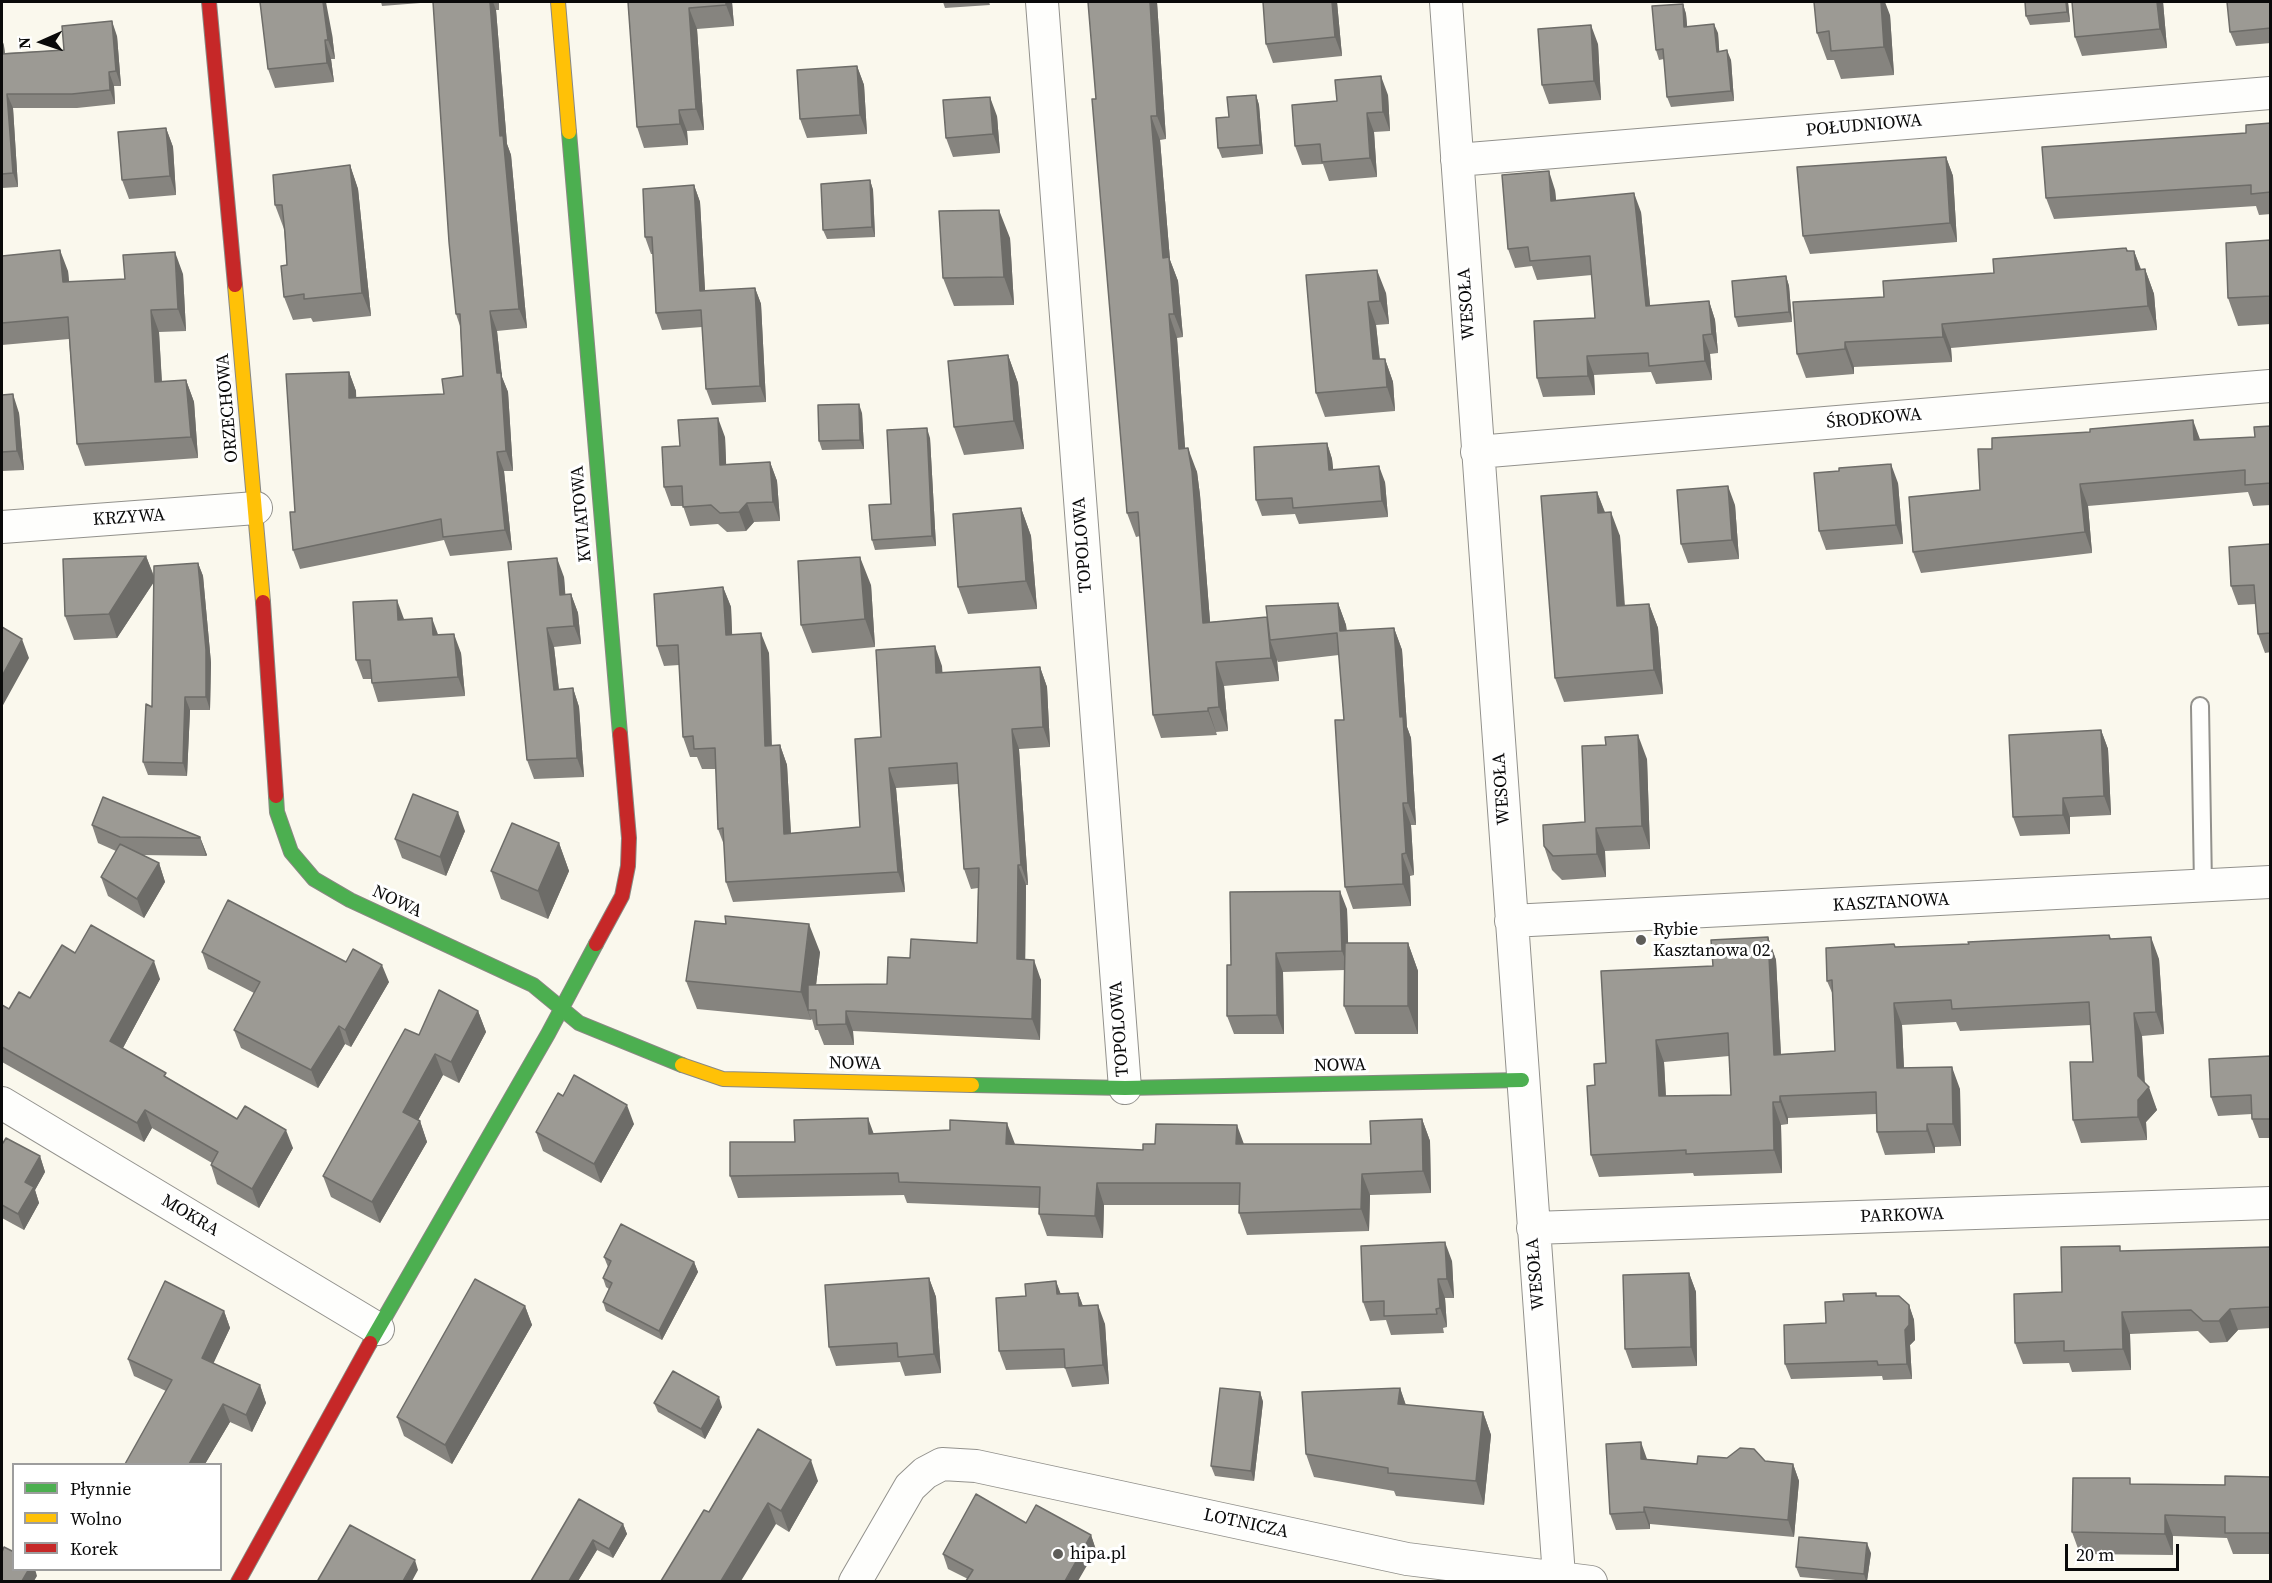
<!DOCTYPE html>
<html>
<head>
<meta charset="utf-8">
<style>
  body { margin:0 }
  #map { position:relative; width:2272px; height:1583px; overflow:hidden; background:#faf8ed; font-family:"Source Serif 4",serif }
  canvas { display:block }
  .frame { position:absolute; inset:0; border:3px solid #0a0a0a; pointer-events:none }
  .legend { position:absolute; left:12px; top:1463px; width:210px; height:108px; box-sizing:border-box; background:#fff; border:2px solid #9d9d9d; margin:0; padding:8px 10px; list-style:none; font-size:18px; color:#0a0a0a }
  .legend li { display:flex; align-items:center; gap:12px; height:30px }
  .legend b { width:30px; border:2px solid #9d9d9d }
  .north { position:absolute; left:12px; top:12px; width:60px; height:60px; -webkit-text-stroke:4px #fff; paint-order:stroke; rotate:267deg; font-size:16px; font-weight:700; line-height:24px; text-align:center; color:#0a0a0a }
  .north::after { content:''; display:block; margin:auto; width:21px; height:27px; background:#0a0a0a; clip-path:polygon(50% 0,100% 100%,50% 72%,0 100%) }
  .scale { position:absolute; left:2065px; top:1544px; width:114px; height:27px; box-sizing:border-box; border:3px solid #0a0a0a; border-top:0; padding-left:8px; font-size:18px; line-height:21px; white-space:nowrap; color:#0a0a0a; -webkit-text-stroke:4px #fff; paint-order:stroke }
</style>
</head>
<body>
<div id="map">
<canvas width="2272" height="1583"></canvas>
<div class="frame"></div>
<ul class="legend">
<li><b style="height:8px;background:#4caf50"></b>Płynnie</li>
<li><b style="height:8px;background:#ffc107"></b>Wolno</li>
<li><b style="height:8px;background:#c62828"></b>Korek</li>
</ul>
<div class="north">N</div>
<div class="scale">20 m</div>
</div>
<script>
const g = document.querySelector('canvas').getContext('2d');
g.lineJoin = 'round';
function toPath(rows) {
  const path = new Path2D();
  for (const r of rows) {
    path.moveTo(r[0], r[1]);
    for (let i = 2; i < r.length; i += 2) path.lineTo(r[i], r[i + 1]);
  }
  return path;
}
function stroke(path, color, width, dash) {
  g.strokeStyle = color;
  g.lineWidth = width;
  g.lineCap = dash ? 'butt' : 'round';
  g.setLineDash(dash || []);
  g.stroke(path);
}
function paint(path, color) {
  g.fillStyle = color;
  g.fill(path, 'evenodd');
}
function label(font, color, halo, rows, align = 'center') {
  g.font = font + ' "Source Serif 4",serif';
  g.lineWidth = 6;
  g.setLineDash([]);
  g.textBaseline = 'middle';
  g.strokeStyle = halo;
  g.fillStyle = color;
  for (const [text, x, y, turn = 0] of rows) {
    g.save();
    g.translate(x, y);
    g.rotate((+turn || 0) * Math.PI / 180);
    g.textAlign = isNaN(turn) ? turn : align;
    if (halo) g.strokeText(text, 0, 0);
    g.fillText(text, 0, 0);
    g.restore();
  }
}
const lane = toPath([
  [2200,706,2203,886]
]);
const street = toPath([
  [1042,2,1125,1088],
  [1446,2,1559,1576],
  [1457,160,2270,93],
  [1477,452,2270,386],
  [2,527,256,508],
  [1511,921,2270,882],
  [2,1103,378,1329],
  [1533,1228,2270,1203],
  [855,1582,910,1487,925,1473,942,1464,976,1466,1407,1559,1591,1582]
]);
const fast = toPath([
  [569,132,620,734],
  [276,796,277,812,291,852,314,879,350,900,533,985,579,1023,682,1065],
  [972,1085,1125,1088,1522,1080],
  [370,1343,548,1034,596,944]
]);
const slow = toPath([
  [558,2,569,132],
  [235,285,263,602],
  [682,1065,723,1079,972,1085]
]);
const jam = toPath([
  [209,2,235,285],
  [263,602,276,796],
  [596,944,622,896,628,866,629,838,620,734],
  [238,1582,370,1343]
]);
stroke(lane, '#92918c', 20);
stroke(street, '#92918c', 34);
stroke(fast, '#898883', 16);
stroke(slow, '#898883', 16);
stroke(jam, '#898883', 16);
stroke(lane, '#fefefc', 16);
stroke(street, '#fefefc', 32);
stroke(fast, '#4caf50', 14);
stroke(slow, '#ffc107', 14);
stroke(jam, '#c62828', 14);
paint(toPath([
  [381,2,499,2,499,10,496,10,507,144,511,155,527,328,497,331,502,377,508,392,513,471,504,471,512,550,450,556,444,540,300,569,293,550,349,372,356,391,356,398,444,394,463,376,460,326,456,314,433,2,382,6],
  [628,2,732,2,734,26,697,29,704,130,687,131,688,145,644,148,637,127],
  [943,2,989,2,990,5,945,8],
  [1157,2,1166,139,1160,140,1170,260,1178,281,1183,337,1177,338,1185,448,1197,472,1200,495,1210,622,1267,617,1338,603,1346,625,1347,631,1394,628,1402,650,1407,727,1411,738,1416,825,1411,825,1414,875,1410,876,1411,906,1353,909,1345,887,1344,720,1339,655,1278,662,1277,660,1279,681,1224,686,1228,731,1216,732,1217,735,1161,738,1153,715,1140,536,1136,537,1127,513],
  [1337,2,1342,56,1273,63,1266,44],
  [2068,2,2070,22,2030,25,2026,16],
  [2163,2,2167,48,2082,56,2075,37],
  [2271,2,2271,43,2236,46,2230,32],
  [1683,4,1686,14,1687,26,1718,33,1719,51,1731,60,1734,101,1671,107,1667,97,1664,59,1659,60,1656,50],
  [1890,15,1894,75,1841,79,1834,60,1827,60,1817,33],
  [332,34,335,59,331,59,334,82,275,88,268,69],
  [117,36,121,86,114,86,115,104,77,108,13,108,18,187,2,188,2,39,4,46,5,53,64,50],
  [1598,44,1601,100,1549,104,1542,85],
  [857,66,864,85,867,134,807,138,800,119],
  [1256,95,1259,105,1263,154,1222,158,1218,148,1229,117],
  [1388,95,1390,131,1374,132,1377,177,1329,181,1323,164,1302,165,1295,146,1337,101],
  [997,116,1000,153,953,157,946,138],
  [2271,123,2271,214,2259,215,2256,206,2054,219,2046,198,2246,133],
  [166,128,173,147,176,195,129,199,122,180],
  [1946,157,1953,176,1957,242,1810,254,1803,236],
  [350,165,358,189,371,316,313,322,311,318,293,320,284,297,287,265,284,229,275,205],
  [870,180,873,190,875,237,827,239,823,230],
  [694,185,700,202,705,291,755,288,761,304,766,402,712,405,706,389,702,327,662,330,656,313,653,254,651,254,645,237],
  [1555,190,1556,200,1641,212,1650,306,1709,301,1715,320,1718,353,1710,354,1712,380,1656,384,1651,372,1594,375,1595,395,1543,397,1537,378,1595,318,1592,275,1537,280,1532,266,1515,268,1508,249],
  [1010,238,1014,305,954,306,943,278],
  [2271,240,2271,324,2238,326,2228,298],
  [2126,248,2128,251,2134,251,2141,269,2145,269,2154,294,2157,330,1951,348,1952,362,1854,367,1854,374,1806,378,1797,354,1884,297,1994,273],
  [2,256,68,271,69,282,125,279,183,274,186,331,159,332,162,382,186,380,194,402,198,458,85,466,77,444,69,339,2,345],
  [1306,275,1386,293,1389,324,1376,325,1380,359,1385,359,1393,382,1395,411,1325,417,1316,393],
  [1786,276,1789,286,1792,322,1738,327,1735,317],
  [1008,355,1018,383,1024,449,964,455,954,427],
  [2,395,19,413,24,470,2,471],
  [862,413,864,449,822,450,819,441],
  [2271,426,2271,505,2253,506,2248,492,2088,506,2092,553,1921,573,1913,552,1980,490,2200,440,2255,437],
  [725,437,726,464,770,462,777,481,780,521,754,522,746,531,727,532,718,524,690,526,683,506,671,506,664,487,680,446],
  [930,438,936,546,875,550,872,540,891,504],
  [1327,443,1332,459,1333,469,1385,482,1388,517,1299,524,1295,514,1262,516,1256,500],
  [1898,483,1903,544,1826,550,1819,531],
  [1597,492,1605,512,1620,536,1625,606,1649,604,1658,628,1663,694,1564,702,1555,678],
  [1735,505,1739,559,1688,563,1681,544],
  [1021,508,1031,536,1037,609,968,614,958,587],
  [2271,544,2271,652,2265,653,2258,634,2256,604,2238,605,2231,586],
  [146,556,154,576,198,563,203,576,211,663,210,710,190,710,187,776,148,775,143,762,152,707,154,582,117,638,74,640,65,616],
  [508,562,564,577,565,595,571,594,578,613,581,644,554,647,559,689,573,688,579,707,584,777,534,779,527,760],
  [871,585,875,647,812,653,801,625],
  [723,587,731,607,732,635,769,653,772,745,780,745,787,765,791,833,860,827,881,737,942,666,942,673,1040,667,1047,687,1050,747,1019,749,1028,885,1026,885,1025,960,1041,980,1040,1040,853,1031,854,1045,824,1045,818,1030,815,1030,812,1019,811,1020,697,1009,686,981,820,952,816,985,887,984,910,958,977,943,978,888,971,889,964,869,958,784,896,788,905,892,733,902,726,882,724,845,718,829,716,769,702,769,697,757,690,757,683,737,679,665,664,666,657,646],
  [404,620,438,635,461,653,465,696,378,702,372,683,371,679,363,679,356,660],
  [2101,730,2108,749,2111,815,2070,817,2070,834,2020,836,2013,817],
  [1647,759,1650,849,1605,851,1606,877,1562,880,1552,870,1544,846,1585,822],
  [92,825,200,837,207,855,206,856,142,855,159,863,165,882,144,918,108,896,101,877,116,851,98,843],
  [465,831,446,876,402,858,395,839],
  [559,843,569,871,548,919,501,899,491,871],
  [1347,909,1348,943,1408,943,1418,971,1418,1034,1355,1034,1344,1006,1345,970,1283,972,1284,1034,1234,1034,1227,1016,1231,965],
  [2109,935,2111,939,2159,959,2164,1034,2142,1036,2145,1083,2157,1110,2146,1122,2147,1140,2081,1143,2073,1120,2093,1062,2091,1025,1960,1031,1956,1022,1902,1025,1904,1068,1960,1089,1961,1146,1935,1147,1935,1153,1885,1155,1877,1132,1876,1114,1788,1118,1788,1124,1781,1125,1782,1173,1694,1176,1693,1173,1599,1177,1591,1155,1595,1085,1606,1063,1713,966,1768,937,1776,960,1781,1054,1835,1051,1833,995,1827,981,1896,947,1969,944],
  [1729,1056,1731,1095,1666,1096,1664,1062],
  [202,952,346,962,389,982,351,1047,345,1044,318,1088,241,1048,234,1030,254,993,208,969],
  [75,953,160,979,123,1048,168,1079,237,1119,293,1148,259,1208,217,1184,211,1165,212,1163,152,1128,144,1142,2,1062,2,1005,9,1009,30,998],
  [478,1011,486,1032,459,1083,443,1075,418,1120,420,1121,427,1142,380,1223,331,1197,323,1176,419,1035],
  [2271,1056,2271,1138,2259,1138,2252,1119,2252,1114,2218,1116,2211,1097],
  [563,1096,634,1124,601,1183,543,1151,536,1132],
  [1422,1119,1430,1141,1431,1193,1370,1195,1369,1231,1247,1235,1239,1213,1239,1205,1104,1205,1103,1238,1047,1236,1039,1214,1039,1208,907,1203,904,1195,738,1198,730,1176,795,1142,874,1134,1015,1145,1143,1150,1243,1144,1371,1144],
  [2,1142,40,1156,45,1172,35,1190,39,1203,24,1230,2,1218],
  [2271,1247,2271,1328,2238,1330,2227,1342,2210,1343,2198,1331,2130,1334,2131,1370,2072,1372,2069,1363,2023,1364,2015,1343,2122,1251],
  [604,1257,694,1262,698,1272,662,1340,606,1311,603,1302,609,1289,606,1287,603,1278,608,1267],
  [1452,1261,1454,1298,1445,1298,1447,1327,1443,1328,1444,1333,1391,1335,1386,1320,1370,1321,1363,1302],
  [1689,1273,1696,1292,1697,1366,1632,1368,1625,1349],
  [929,1278,936,1297,941,1373,905,1376,900,1362,836,1366,829,1347],
  [1056,1281,1060,1294,1078,1293,1083,1306,1105,1324,1109,1384,1072,1387,1065,1368,1006,1370,999,1351,1026,1296],
  [1876,1293,1877,1296,1909,1305,1914,1320,1915,1340,1910,1345,1912,1379,1883,1380,1882,1376,1791,1379,1785,1364,1826,1323,1844,1301],
  [525,1306,532,1325,452,1464,404,1436,397,1417],
  [224,1311,230,1328,213,1363,260,1385,266,1403,252,1432,230,1422,205,1464,125,1464,166,1391,134,1376,128,1359],
  [1400,1388,1406,1405,1483,1412,1491,1435,1484,1505,1396,1496,1394,1491,1314,1477,1306,1454],
  [1260,1392,1263,1402,1254,1481,1215,1476,1211,1466],
  [654,1403,722,1407,705,1439,658,1412],
  [1647,1459,1697,1464,1765,1461,1793,1464,1799,1481,1794,1537,1650,1524,1650,1529,1616,1530,1610,1514],
  [2271,1477,2271,1554,2233,1554,2227,1538,2173,1536,2173,1555,2080,1554,2072,1532,2132,1484,2225,1485],
  [818,1481,789,1532,776,1524,709,1512],
  [579,1499,623,1524,627,1534,613,1558,597,1550,578,1581],
  [1026,1523,1091,1535,1096,1550,968,1579,948,1569,943,1554],
  [1871,1553,1867,1581,1847,1581,1800,1577,1796,1567]
]), '#86847f');
paint(toPath([
  [323,2,326,2,332,34,335,59,328,40],
  [490,2,493,2,496,10,507,144,511,155,527,328,519,309,500,136],
  [726,2,732,2,734,26,726,5],
  [1150,2,1157,2,1166,139,1157,116],
  [1332,2,1337,2,1342,56,1335,37],
  [1881,2,1885,2,1890,15,1894,75,1884,47],
  [2066,2,2068,2,2070,22,2067,12],
  [2157,2,2163,2,2167,48,2160,29],
  [1683,4,1686,14,1688,36,1684,27],
  [689,8,697,29,704,130,696,109],
  [112,21,117,36,121,86,116,71],
  [1714,24,1718,33,1720,61,1717,52],
  [1591,25,1598,44,1601,100,1594,81],
  [2,39,4,46,6,68,2,56],
  [325,40,331,59,334,82,327,63],
  [1727,50,1731,60,1734,101,1731,91],
  [857,66,864,85,867,134,860,115],
  [109,72,114,86,115,104,110,90],
  [1381,76,1388,95,1390,131,1383,112],
  [7,94,13,108,18,187,13,173],
  [1256,95,1259,105,1263,154,1260,145],
  [990,97,997,116,1000,153,993,134],
  [679,110,687,131,688,145,680,124],
  [1367,113,1374,132,1377,177,1370,158],
  [1151,116,1160,140,1170,260,1178,281,1183,337,1174,314,1163,258],
  [166,128,173,147,176,195,170,176],
  [1946,157,1953,176,1957,242,1950,223],
  [350,165,358,189,371,316,362,293],
  [1549,171,1555,190,1558,220,1551,201],
  [870,180,873,190,875,237,872,227],
  [694,185,700,202,706,307,700,291],
  [1634,193,1641,212,1652,325,1646,306],
  [999,210,1010,238,1014,305,1004,277],
  [60,250,68,271,71,304,63,282],
  [2134,251,2143,276,2136,270],
  [175,252,183,274,186,331,178,309],
  [2145,269,2154,294,2157,330,2148,306],
  [1377,270,1386,293,1389,324,1380,301],
  [1786,276,1789,286,1792,322,1789,312],
  [755,288,761,304,766,402,760,386],
  [1709,301,1715,320,1718,353,1712,334],
  [1368,302,1376,325,1382,383,1373,359],
  [151,310,159,332,163,404,155,382],
  [490,311,497,331,502,377,508,392,513,471,506,451],
  [1169,314,1177,338,1187,473,1179,449],
  [1942,324,1951,348,1952,362,1943,337],
  [1703,335,1710,354,1712,380,1705,361],
  [1845,342,1854,367,1854,374,1845,349],
  [1008,355,1018,383,1024,449,1014,421],
  [1587,356,1594,375,1595,395,1588,376],
  [1385,359,1393,382,1395,411,1387,387],
  [349,372,356,391,357,418,349,398],
  [186,380,194,402,198,458,191,437],
  [13,394,19,413,24,470,17,451],
  [859,404,862,413,864,449,860,440],
  [718,418,725,437,727,484,720,465],
  [2193,420,2201,442,2194,440],
  [927,428,930,438,936,546,932,536],
  [1327,443,1332,459,1335,486,1329,470],
  [1188,448,1197,472,1200,495,1212,646,1203,623],
  [497,452,504,471,512,550,505,530],
  [770,462,777,481,780,521,773,502],
  [1891,464,1898,483,1903,544,1896,525],
  [1379,466,1385,482,1388,517,1382,501],
  [2080,484,2088,506,2092,553,2085,532],
  [1728,486,1735,505,1739,559,1732,540],
  [1597,492,1606,516,1598,513],
  [747,503,754,522,746,531,739,512],
  [1021,508,1031,536,1037,609,1026,581],
  [1611,512,1620,536,1626,631,1617,606],
  [146,556,155,580,117,638,109,614],
  [860,557,871,585,875,647,865,619],
  [557,558,564,577,567,614,560,595],
  [198,563,203,576,211,663,210,710,206,697],
  [723,587,731,607,733,655,726,635],
  [571,594,578,613,581,644,574,626],
  [397,600,404,619,405,639,398,620],
  [1338,603,1346,625,1348,653,1340,631],
  [1649,604,1658,628,1663,694,1654,670],
  [1267,617,1270,640,1277,660,1279,681,1271,658],
  [432,618,439,637,433,635],
  [547,628,554,647,561,709,554,690],
  [1394,628,1402,650,1407,727,1411,738,1416,825,1408,803,1400,717],
  [761,633,769,653,772,766,765,746],
  [454,634,461,653,465,696,458,677],
  [22,639,29,658,2,707,2,676],
  [935,646,942,666,944,693,936,673],
  [1216,662,1224,686,1228,731,1219,707],
  [1040,667,1047,687,1050,747,1043,727],
  [573,688,579,707,584,777,577,758],
  [185,697,190,710,187,776,183,763],
  [1208,708,1217,735,1208,711],
  [1012,729,1019,749,1028,885,1021,865],
  [2101,730,2108,749,2111,815,2104,796],
  [1638,735,1647,759,1650,849,1642,826],
  [780,745,787,765,792,854,784,834],
  [889,768,896,788,905,892,898,872],
  [2063,798,2070,817,2070,834,2063,815],
  [1403,803,1411,825,1414,875,1406,853],
  [458,812,465,831,446,876,440,857],
  [1596,828,1605,851,1606,877,1597,854],
  [200,837,207,855,206,856,200,838],
  [559,843,569,871,548,919,538,891],
  [1402,854,1410,876,1411,906,1403,884],
  [159,863,165,882,144,918,137,899],
  [1018,865,1026,885,1025,980,1017,959],
  [1340,891,1347,909,1349,970,1342,951],
  [809,924,820,952,813,1010,808,1010,811,1020,801,992],
  [1768,937,1776,960,1782,1077,1774,1055],
  [2151,937,2159,959,2164,1034,2156,1012],
  [1408,943,1418,971,1418,1034,1408,1006],
  [1276,953,1283,972,1284,1034,1277,1015],
  [1034,960,1041,980,1040,1040,1032,1019],
  [154,961,160,979,117,1059,110,1041],
  [382,965,389,982,351,1047,345,1030],
  [1894,1003,1902,1025,1905,1091,1897,1068],
  [478,1011,486,1032,459,1083,451,1062],
  [846,1011,853,1031,854,1045,846,1024],
  [2134,1013,2142,1036,2145,1092,2149,1087,2157,1110,2146,1122,2147,1140,2138,1117,2138,1076],
  [339,1026,345,1044,318,1088,311,1070],
  [1656,1040,1664,1062,1667,1119,1659,1096],
  [435,1054,443,1075,411,1133,403,1112],
  [1952,1067,1960,1089,1961,1146,1953,1124],
  [1780,1096,1788,1118,1788,1124,1780,1102],
  [1773,1102,1781,1125,1782,1173,1774,1150],
  [627,1105,634,1124,601,1183,594,1164],
  [145,1110,152,1128,144,1142,137,1123],
  [868,1118,876,1140,869,1134],
  [1422,1119,1430,1141,1431,1193,1423,1171],
  [420,1121,427,1142,380,1223,372,1202],
  [1007,1123,1015,1144,1006,1144],
  [1927,1124,1935,1147,1935,1153,1927,1131],
  [1237,1125,1245,1147,1236,1144],
  [286,1130,293,1148,259,1208,252,1189],
  [40,1156,45,1172,35,1190,39,1203,24,1230,18,1214,25,1182],
  [1362,1174,1370,1195,1369,1231,1361,1209],
  [1097,1183,1104,1205,1103,1238,1095,1216],
  [1445,1242,1452,1261,1454,1298,1447,1279],
  [694,1262,698,1272,662,1340,659,1331],
  [1689,1273,1696,1292,1697,1366,1691,1347],
  [929,1278,936,1297,941,1373,934,1354],
  [1438,1279,1445,1298,1447,1327,1440,1308],
  [1056,1281,1063,1300,1057,1294],
  [1078,1293,1085,1312,1079,1306],
  [1098,1305,1105,1324,1109,1384,1103,1365],
  [1909,1305,1914,1320,1915,1340,1910,1345,1912,1379,1907,1364,1905,1330],
  [525,1306,532,1325,452,1464,445,1445],
  [2230,1309,2238,1330,2227,1342,2219,1321],
  [224,1311,230,1328,208,1375,202,1358],
  [2122,1312,2130,1334,2131,1370,2123,1349],
  [260,1385,266,1403,252,1432,246,1415],
  [1400,1388,1408,1412,1398,1404],
  [1260,1392,1263,1402,1254,1481,1251,1471],
  [719,1397,722,1407,705,1439,701,1429],
  [223,1404,230,1422,205,1464,189,1464],
  [1483,1412,1491,1435,1484,1505,1476,1481],
  [1641,1442,1647,1459,1647,1476,1641,1459],
  [811,1460,818,1481,789,1532,781,1511],
  [1793,1464,1799,1481,1794,1537,1788,1520],
  [768,1503,776,1524,741,1581,721,1581],
  [1644,1507,1650,1524,1650,1529,1644,1512],
  [2165,1515,2173,1536,2173,1555,2165,1534],
  [623,1524,627,1534,613,1558,609,1549],
  [1091,1535,1096,1550,1078,1581,1065,1581],
  [593,1540,597,1550,578,1581,569,1581],
  [1867,1543,1871,1553,1867,1581,1866,1581,1864,1574],
  [415,1560,418,1570,412,1581,403,1581],
  [29,1569,35,1569,37,1576,34,1581,22,1581]
]), '#6d6c68');
const building = toPath([
  [260,2,323,2,328,40,325,40,327,63,268,69,260,2],
  [433,2,490,2,500,136,503,135,519,309,490,311,497,373,501,373,506,451,497,452,505,530,443,537,441,519,293,550,290,512,295,512,286,374,349,372,349,398,444,394,442,379,463,376,460,314,456,314,449,242,433,2],
  [628,2,726,2,726,5,689,8,696,109,679,110,680,124,637,127,628,2],
  [1088,2,1150,2,1157,116,1151,116,1163,258,1169,257,1174,314,1169,314,1179,449,1188,448,1192,471,1203,623,1267,617,1271,658,1216,662,1219,707,1208,708,1208,711,1153,715,1138,512,1127,513,1092,99,1096,99,1088,2],
  [1263,2,1332,2,1335,37,1266,44,1263,2],
  [1814,2,1881,2,1884,47,1831,51,1829,31,1817,33,1814,2],
  [2025,2,2066,2,2067,12,2026,16,2025,2],
  [2072,2,2157,2,2160,29,2075,37,2072,2],
  [2227,2,2271,2,2271,28,2230,32,2227,2],
  [1683,4,1684,27,1714,24,1717,52,1727,50,1731,91,1667,97,1663,49,1656,50,1652,6,1683,4],
  [112,21,116,71,109,72,110,90,72,94,7,94,13,173,2,174,2,54,64,50,62,26,112,21],
  [1591,25,1594,81,1542,85,1538,29,1591,25],
  [857,66,860,115,800,119,797,70,857,66],
  [1381,76,1383,112,1367,113,1370,158,1322,162,1320,144,1295,146,1292,105,1337,101,1335,80,1381,76],
  [1256,95,1260,145,1218,148,1216,118,1229,117,1227,97,1256,95],
  [990,97,993,134,946,138,943,100,990,97],
  [2271,123,2271,192,2251,194,2251,185,2046,198,2042,147,2246,133,2246,125,2271,123],
  [166,128,170,176,122,180,118,132,166,128],
  [1946,157,1950,223,1803,236,1797,167,1946,157],
  [350,165,362,293,304,299,304,294,284,297,281,266,287,265,285,233,282,205,275,205,273,175,350,165],
  [1549,171,1551,201,1634,193,1646,306,1709,301,1712,334,1703,335,1705,361,1649,366,1648,353,1587,356,1588,376,1537,378,1534,321,1595,318,1590,256,1530,261,1528,247,1508,249,1502,175,1549,171],
  [870,180,872,227,823,230,821,184,870,180],
  [694,185,700,291,755,288,760,386,706,389,701,310,656,313,652,237,645,237,643,189,694,185],
  [999,210,1004,277,943,278,939,211,999,210],
  [2271,240,2271,296,2228,298,2226,243,2271,240],
  [2126,248,2127,251,2134,251,2136,270,2145,269,2148,306,1942,324,1943,337,1845,342,1845,349,1797,354,1793,302,1884,297,1883,281,1994,273,1993,259,2126,248],
  [60,250,63,282,125,279,123,255,175,252,178,309,151,310,155,382,186,380,191,437,77,444,68,317,2,323,2,256,60,250],
  [1377,270,1380,301,1368,302,1373,359,1385,359,1387,387,1316,393,1306,275,1377,270],
  [1786,276,1789,312,1735,317,1732,281,1786,276],
  [1008,355,1014,421,954,427,948,361,1008,355],
  [13,394,17,451,2,452,2,395,13,394],
  [859,404,860,440,819,441,818,405,859,404],
  [718,418,720,465,770,462,773,502,747,503,739,512,720,513,711,505,683,507,682,486,664,487,662,447,680,446,678,420,718,418],
  [2193,420,2194,440,2255,437,2254,427,2271,426,2271,483,2245,485,2245,470,2080,484,2085,532,1913,552,1909,497,1980,490,1978,449,1992,449,1992,438,2090,432,2090,429,2193,420],
  [927,428,932,536,872,540,869,505,891,504,887,430,927,428],
  [1327,443,1329,470,1379,466,1382,501,1293,508,1292,498,1256,500,1254,447,1327,443],
  [1891,464,1896,525,1819,531,1814,473,1839,471,1839,468,1891,464],
  [1728,486,1732,540,1681,544,1677,490,1728,486],
  [1597,492,1598,513,1611,512,1617,606,1649,604,1654,670,1555,678,1541,496,1597,492],
  [1021,508,1026,581,958,587,953,514,1021,508],
  [2271,544,2271,633,2258,634,2254,585,2231,586,2229,547,2271,544],
  [146,556,109,614,65,616,63,559,146,556],
  [860,557,865,619,801,625,798,561,860,557],
  [557,558,560,595,571,594,574,626,547,628,554,690,573,688,577,758,527,760,508,562,557,558],
  [198,563,206,650,206,697,185,697,183,763,143,762,146,704,152,707,154,566,198,563],
  [723,587,726,635,761,633,765,746,780,745,784,834,860,827,855,739,881,737,876,650,935,646,936,673,1040,667,1043,727,1012,729,1021,865,1018,865,1017,959,1034,960,1032,1019,846,1011,846,1024,817,1025,816,1010,808,1010,808,985,887,984,888,957,910,958,911,939,977,943,979,868,964,869,957,763,889,768,898,872,726,882,723,828,718,829,715,748,694,749,693,736,683,737,678,645,657,646,654,594,723,587],
  [397,600,398,620,432,618,433,635,454,634,458,677,372,683,370,660,356,660,353,602,397,600],
  [1338,603,1340,631,1394,628,1400,717,1403,716,1408,803,1403,803,1406,853,1402,854,1403,884,1345,887,1335,720,1344,720,1337,633,1270,640,1266,606,1338,603],
  [2,627,22,639,2,676,2,627],
  [2101,730,2104,796,2063,798,2063,815,2013,817,2009,735,2101,730],
  [1638,735,1642,826,1596,828,1597,854,1553,856,1544,846,1543,825,1585,822,1582,746,1606,745,1605,737,1638,735],
  [413,794,458,812,440,857,395,839,413,794],
  [103,797,200,837,200,838,120,837,92,825,103,797],
  [512,823,559,843,538,891,491,871,512,823],
  [120,844,159,863,137,899,101,877,120,844],
  [1340,891,1342,951,1276,953,1277,1015,1227,1016,1227,965,1231,965,1230,892,1340,891],
  [228,900,346,962,353,949,382,965,345,1030,339,1026,311,1070,234,1030,260,982,202,952,228,900],
  [725,916,809,924,801,992,686,981,695,921,726,924,725,916],
  [91,925,154,961,110,1041,166,1073,164,1076,237,1119,245,1106,286,1130,252,1189,211,1165,218,1152,145,1110,137,1123,2,1047,2,1005,9,1009,19,992,30,998,62,945,75,953,91,925],
  [2109,935,2110,939,2151,937,2156,1012,2134,1013,2138,1076,2149,1087,2138,1100,2138,1117,2073,1120,2070,1062,2093,1062,2089,1002,1952,1009,1951,1000,1894,1003,1897,1068,1952,1067,1953,1124,1927,1124,1927,1131,1877,1132,1876,1092,1780,1096,1780,1102,1773,1102,1774,1150,1686,1154,1686,1150,1591,1155,1587,1086,1595,1085,1594,1064,1606,1063,1601,971,1713,966,1711,940,1768,937,1774,1055,1835,1051,1832,980,1827,981,1826,948,1894,944,1895,947,1969,944,1968,942,2109,935],
  [1728,1033,1731,1095,1659,1096,1656,1040,1728,1033],
  [1345,943,1408,943,1408,1006,1344,1006,1345,943],
  [439,990,478,1011,451,1062,435,1054,403,1112,420,1121,372,1202,323,1176,405,1029,419,1035,439,990],
  [2271,1056,2271,1119,2252,1119,2251,1095,2211,1097,2209,1059,2271,1056],
  [574,1075,627,1105,594,1164,536,1132,558,1093,563,1096,574,1075],
  [868,1118,869,1134,950,1130,950,1120,1007,1123,1006,1144,1143,1150,1143,1144,1155,1144,1156,1124,1237,1125,1236,1144,1371,1144,1370,1121,1422,1119,1423,1171,1362,1174,1361,1209,1239,1213,1240,1183,1097,1183,1095,1216,1039,1214,1040,1187,899,1182,898,1173,730,1176,730,1142,795,1142,794,1120,868,1118],
  [6,1138,40,1156,25,1182,34,1187,18,1214,2,1205,2,1142,3,1143,6,1138],
  [621,1224,694,1262,659,1331,603,1302,612,1283,603,1278,611,1261,604,1257,621,1224],
  [1445,1242,1447,1279,1438,1279,1440,1308,1436,1309,1437,1314,1384,1316,1384,1301,1363,1302,1361,1246,1445,1242],
  [2120,1246,2120,1251,2271,1247,2271,1307,2230,1309,2219,1321,2203,1321,2191,1310,2122,1312,2123,1349,2064,1351,2064,1341,2015,1343,2014,1294,2062,1292,2061,1247,2120,1246],
  [1689,1273,1691,1347,1625,1349,1623,1275,1689,1273],
  [929,1278,934,1354,898,1357,897,1343,829,1347,825,1285,929,1278],
  [475,1279,525,1306,445,1445,397,1417,475,1279],
  [165,1281,224,1311,202,1358,260,1385,246,1415,223,1404,189,1464,125,1464,172,1380,128,1359,165,1281],
  [1056,1281,1057,1294,1078,1293,1079,1306,1098,1305,1103,1365,1065,1368,1064,1349,999,1351,996,1298,1026,1296,1025,1284,1056,1281],
  [1876,1293,1876,1296,1899,1296,1909,1305,1909,1325,1905,1330,1907,1364,1878,1365,1877,1361,1785,1364,1784,1325,1826,1323,1825,1302,1844,1301,1843,1294,1876,1293],
  [673,1371,719,1397,701,1429,654,1403,673,1371],
  [1220,1388,1260,1392,1251,1471,1211,1466,1220,1388],
  [1400,1388,1398,1404,1483,1412,1476,1481,1388,1473,1388,1468,1306,1454,1302,1392,1400,1388],
  [758,1429,811,1460,781,1511,768,1503,721,1581,661,1581,704,1510,709,1512,758,1429],
  [1641,1442,1641,1459,1697,1464,1698,1456,1727,1458,1740,1448,1754,1449,1765,1461,1793,1464,1788,1520,1644,1507,1644,1512,1610,1514,1606,1444,1641,1442],
  [2225,1476,2271,1477,2271,1533,2225,1533,2225,1517,2165,1515,2165,1534,2072,1532,2073,1478,2130,1478,2130,1484,2225,1485,2225,1476],
  [976,1494,1026,1523,1036,1505,1091,1535,1065,1581,966,1581,973,1570,943,1554,976,1494],
  [579,1499,623,1524,609,1549,593,1540,569,1581,531,1581,579,1499],
  [350,1525,415,1560,403,1581,320,1581,318,1580,350,1525],
  [1799,1537,1867,1543,1864,1574,1796,1567,1799,1537],
  [4,1547,14,1552,14,1569,29,1569,22,1581,2,1581,2,1552,4,1547]
]);
paint(building, '#9c9a94');
stroke(building, '#6d6c68', 1.5);
for (const [x, y, r, color] of [
  [1641,940,6,"#5e5d59"],
  [1058,1554,6,"#5e5d59"]
]) {
  const dot = new Path2D();
  dot.arc(x, y, r, 0, 2 * Math.PI);
  g.fillStyle = color;
  g.fill(dot);
  stroke(dot, '#fff', 2);
}
label('18px', '#0a0a0a', '#fff', [
  ["POŁUDNIOWA",1864,126,-5],
  ["WESOŁA",1467,304,-94],
  ["ORZECHOWA",228,408,-95],
  ["ŚRODKOWA",1874,419,-5],
  ["KWIATOWA",582,514,-95],
  ["KRZYWA",129,518,-4],
  ["TOPOLOWA",1083,545,-94],
  ["WESOŁA",1502,789,-94],
  ["NOWA",397,902,25],
  ["KASZTANOWA",1891,903,-3],
  ["TOPOLOWA",1120,1029,-94],
  ["NOWA",855,1064,1],
  ["NOWA",1340,1066,-1],
  ["MOKRA",190,1216,31],
  ["PARKOWA",1902,1216,-2],
  ["WESOŁA",1536,1274,-95],
  ["LOTNICZA",1246,1524,12]
]);
label('18px', '#0a0a0a', '#fff', [
  ["Rybie",1653,930],
  ["Kasztanowa 02",1653,951],
  ["hipa.pl",1070,1554]
], 'left');
</script>
</body>
</html>
